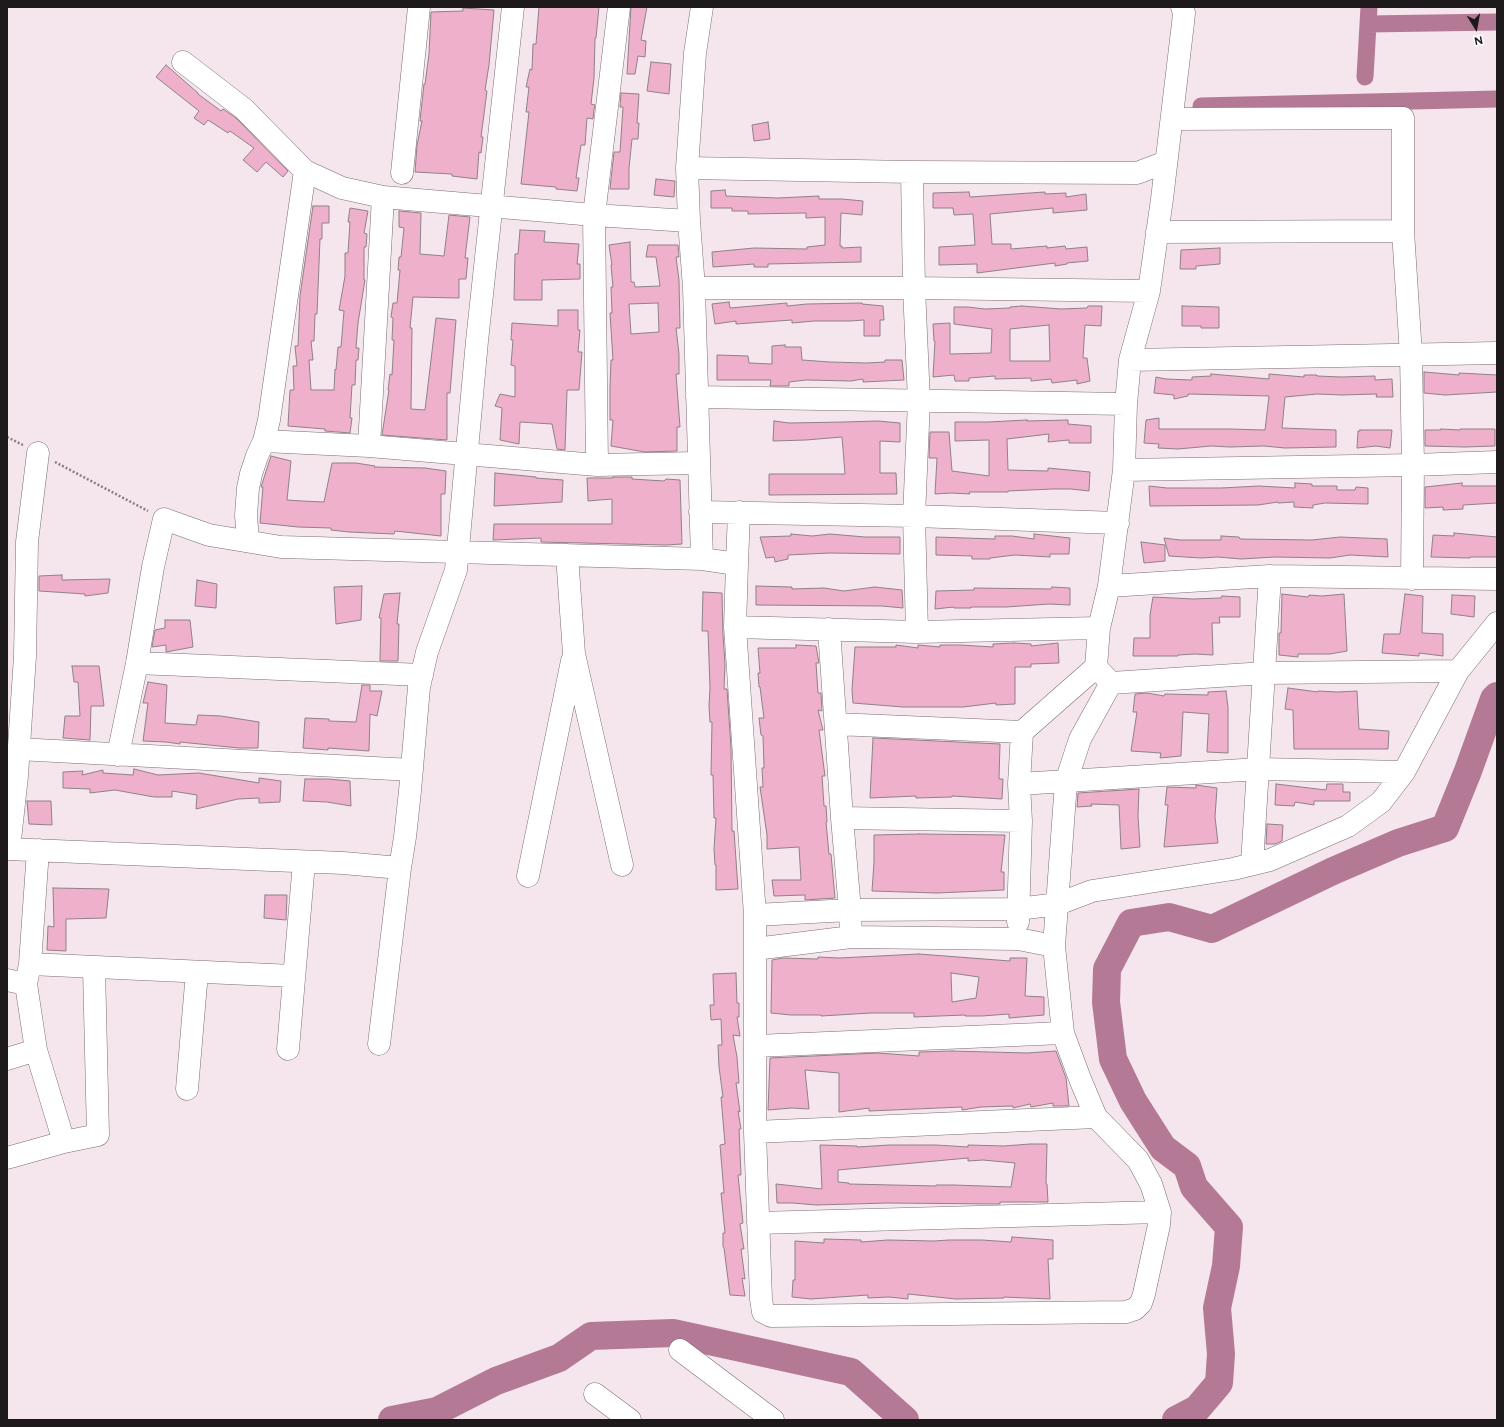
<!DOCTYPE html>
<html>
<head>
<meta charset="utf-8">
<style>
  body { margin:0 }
  #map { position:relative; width:1504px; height:1427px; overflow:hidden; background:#f5e5ec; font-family:Figtree,sans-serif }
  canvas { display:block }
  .frame { position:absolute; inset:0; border:8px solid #1e191b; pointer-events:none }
  .north { position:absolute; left:1456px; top:8px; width:40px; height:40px; -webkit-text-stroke:3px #fff; paint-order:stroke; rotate:169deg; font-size:11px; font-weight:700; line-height:16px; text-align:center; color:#1e191b }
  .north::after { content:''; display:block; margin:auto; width:14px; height:18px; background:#1e191b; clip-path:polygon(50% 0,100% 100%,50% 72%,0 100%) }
</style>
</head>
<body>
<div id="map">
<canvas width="1504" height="1427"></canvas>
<div class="frame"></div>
<div class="north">N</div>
</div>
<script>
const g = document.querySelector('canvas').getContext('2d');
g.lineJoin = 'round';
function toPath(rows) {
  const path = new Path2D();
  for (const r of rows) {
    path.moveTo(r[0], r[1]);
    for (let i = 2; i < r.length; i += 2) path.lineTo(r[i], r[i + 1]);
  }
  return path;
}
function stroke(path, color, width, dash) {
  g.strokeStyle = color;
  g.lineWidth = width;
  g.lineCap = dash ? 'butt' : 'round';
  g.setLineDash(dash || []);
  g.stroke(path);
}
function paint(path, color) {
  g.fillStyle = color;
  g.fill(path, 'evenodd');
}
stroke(toPath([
  [1368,24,1497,22],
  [1365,77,1369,7],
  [1201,106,1497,99]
]), '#b47994', 17);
stroke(toPath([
  [392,1420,437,1411,496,1381,559,1358,591,1336,673,1333,851,1372,905,1420],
  [1176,1420,1197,1409,1219,1383,1221,1354,1217,1308,1226,1266,1229,1227,1194,1187,1187,1166,1163,1148,1133,1101,1113,1059,1106,1002,1107,969,1131,923,1169,917,1212,929,1333,871,1398,843,1445,828,1468,771,1494,699,1497,696]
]), '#b47994', 28);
const building = toPath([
  [539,7,599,7,596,38,595,38,594,78,591,104,595,105,594,109,593,119,587,118,585,145,581,145,576,178,579,178,577,191,556,189,556,187,521,184,529,112,526,112,529,87,526,87,530,69,532,70,533,44,536,44,539,7],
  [631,7,647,7,641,40,646,41,645,57,638,56,635,74,627,74,631,7],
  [463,8,494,10,489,65,485,90,487,91,481,137,483,137,481,153,479,152,477,179,452,176,452,174,415,172,417,145,422,121,420,121,424,84,425,84,429,54,431,12,463,11,463,8],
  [651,62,671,64,669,94,647,91,651,62],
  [166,65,198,93,198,94,221,111,223,109,236,118,288,171,283,177,266,162,257,172,243,160,254,148,230,131,228,133,208,120,204,125,194,118,199,111,156,77,166,65],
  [621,93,639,94,637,123,639,123,638,139,632,139,629,168,629,189,610,189,614,152,620,152,623,107,620,107,621,93],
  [768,122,770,139,754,141,752,125,768,122],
  [656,179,675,181,674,197,654,195,656,179],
  [725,190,726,196,778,198,819,196,819,199,842,199,863,201,862,215,841,213,840,246,842,246,842,248,861,247,861,262,768,264,768,267,754,267,754,264,713,267,712,252,754,248,807,249,807,247,825,245,825,217,806,218,806,213,748,214,748,211,732,211,732,208,711,208,711,191,725,190],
  [969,192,970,197,1045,192,1045,194,1066,193,1066,197,1086,194,1087,210,1053,213,1053,208,990,214,992,244,1011,244,1011,249,1047,246,1047,248,1065,246,1066,249,1087,247,1088,261,1067,263,1067,264,1055,266,1055,263,977,273,977,264,939,265,939,247,975,245,973,214,954,215,953,208,933,208,933,193,969,192],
  [313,206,329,206,329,223,322,223,322,239,320,239,317,314,315,314,314,341,311,341,313,360,309,360,311,390,334,390,335,369,336,370,338,347,341,347,344,311,339,310,345,276,345,253,348,253,350,222,348,222,350,208,368,211,364,233,367,234,366,247,364,247,364,280,365,280,358,323,356,348,359,348,358,360,356,360,355,385,352,385,350,418,352,418,350,433,325,431,325,429,288,426,290,390,294,390,293,366,297,366,295,346,298,346,300,296,313,206],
  [399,211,421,213,420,254,444,256,449,215,470,217,465,258,468,258,466,279,459,279,459,298,413,297,410,328,412,328,411,409,425,410,436,318,456,320,450,393,447,393,447,440,382,435,389,390,388,390,390,374,392,375,394,340,392,340,393,318,391,317,393,303,397,303,400,270,398,270,399,257,401,257,404,228,399,227,399,211],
  [520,230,545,231,544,242,579,244,577,264,580,264,580,279,542,280,542,300,514,300,515,254,518,254,520,230],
  [630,242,631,282,634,282,635,287,660,286,656,257,646,257,648,245,678,245,679,257,676,257,679,280,680,328,676,328,679,354,679,374,676,374,680,427,677,427,677,451,645,452,611,446,613,420,610,420,610,388,611,360,613,360,610,313,612,313,611,287,613,287,611,265,612,265,609,245,630,242],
  [658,303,659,332,631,334,629,304,658,303],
  [1220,248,1220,264,1196,266,1196,269,1180,269,1181,250,1220,248],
  [729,302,730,308,787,303,787,306,807,304,862,303,862,304,883,306,884,320,880,320,880,336,864,336,864,320,850,321,814,321,792,323,792,320,736,324,736,321,715,324,712,304,729,302],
  [1022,306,1061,309,1087,308,1088,306,1102,306,1101,326,1085,325,1083,358,1087,358,1090,381,1077,384,1077,380,1052,383,1051,379,1031,381,1031,378,995,379,995,376,969,378,969,381,955,381,954,375,933,377,935,341,934,341,933,324,950,323,950,354,991,353,992,329,954,324,954,307,968,307,985,309,1010,308,1010,307,1022,306],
  [1049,325,1050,361,1010,361,1010,329,1049,325],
  [1182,306,1219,307,1219,328,1201,328,1201,326,1182,326,1182,306],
  [558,310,578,310,578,330,580,330,578,352,582,352,579,390,567,390,565,450,557,449,552,424,520,422,519,444,500,440,502,408,495,406,500,394,515,397,515,366,511,365,513,340,511,340,512,323,558,326,558,310],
  [785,345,785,347,801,347,802,360,830,362,866,363,885,362,885,360,902,360,904,380,863,382,863,379,851,381,806,380,789,382,789,386,770,386,771,380,717,380,717,355,748,356,749,363,772,364,772,346,785,345],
  [1424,372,1459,375,1459,373,1497,375,1497,392,1445,395,1424,393,1424,372],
  [1211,374,1269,379,1269,374,1304,377,1304,375,1317,375,1317,376,1341,377,1375,376,1375,380,1392,379,1393,397,1376,397,1377,394,1342,395,1317,394,1285,397,1282,428,1336,430,1336,447,1285,448,1264,446,1230,447,1211,446,1178,449,1158,448,1159,444,1144,443,1146,420,1159,418,1159,429,1230,429,1265,430,1269,396,1188,394,1188,396,1174,399,1174,395,1154,393,1156,377,1166,379,1192,380,1192,377,1211,376,1211,374],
  [1027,420,1027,421,1068,420,1068,424,1091,426,1091,443,1069,443,1069,440,1048,442,1049,434,1007,439,1008,470,1048,471,1048,468,1090,472,1089,491,1071,489,1052,489,1008,491,1008,492,969,492,970,494,951,493,935,494,937,458,929,458,930,432,949,432,952,471,989,476,989,440,955,441,955,422,988,422,1027,420],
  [774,421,789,423,844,422,878,421,900,423,900,442,880,441,880,473,896,473,897,494,769,495,769,474,845,474,842,437,806,440,773,441,774,421],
  [1441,429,1460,430,1460,429,1495,429,1495,446,1465,447,1425,446,1425,430,1441,430,1441,429],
  [1360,430,1392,430,1390,448,1376,446,1357,448,1358,431,1360,431,1360,430],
  [271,456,291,461,287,500,302,501,324,502,332,463,356,463,375,466,374,467,425,468,446,471,445,494,441,494,441,536,395,531,394,534,349,532,331,530,331,528,298,527,260,523,263,487,261,487,271,456],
  [495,473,536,477,536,478,563,480,562,502,494,506,495,473],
  [613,477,632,477,632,479,664,481,666,479,680,480,682,544,666,545,541,542,541,538,493,540,494,524,612,524,612,499,588,501,587,478,613,478,613,477],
  [1295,483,1312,484,1312,486,1337,486,1337,490,1355,490,1356,487,1368,488,1368,504,1325,503,1313,505,1313,508,1294,507,1294,502,1278,503,1278,502,1258,505,1150,506,1149,486,1167,488,1221,488,1259,486,1295,488,1295,483],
  [1462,483,1462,486,1497,486,1497,503,1463,505,1463,509,1443,510,1443,507,1425,508,1425,487,1462,483],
  [1454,533,1497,537,1497,557,1470,557,1470,558,1431,557,1433,535,1454,536,1454,533],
  [791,534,812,536,830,534,865,537,900,537,900,554,829,553,788,555,788,559,775,562,774,557,766,558,760,537,791,536,791,534],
  [1034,534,1070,538,1069,554,1050,554,1050,557,1015,555,990,558,990,559,972,559,972,556,936,555,936,537,995,539,995,536,1012,536,1034,539,1034,534],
  [1221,536,1239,537,1240,539,1312,540,1340,537,1387,539,1388,557,1350,555,1330,558,1275,557,1241,559,1218,557,1201,558,1169,556,1164,538,1180,540,1221,540,1221,536],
  [1141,542,1165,545,1165,561,1144,563,1141,542],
  [62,575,62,580,110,579,108,593,85,596,85,594,39,591,39,576,62,575],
  [197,580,217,584,216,608,195,606,197,580],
  [362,586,361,620,336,624,334,587,362,586],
  [756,586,792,587,792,589,824,588,844,591,875,587,902,590,903,608,882,606,756,605,756,586],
  [1052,587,1070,588,1070,605,1049,604,1006,607,971,607,971,608,954,608,954,607,935,609,936,591,974,590,974,588,1051,589,1052,587],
  [703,592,722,593,723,635,725,664,724,689,727,689,731,748,732,831,734,831,738,889,716,890,716,865,715,865,714,849,716,818,714,818,713,775,711,775,712,722,710,722,709,706,710,688,708,631,702,631,703,592],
  [400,593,397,624,399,624,398,661,380,661,381,618,379,618,384,594,400,593],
  [1282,594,1308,597,1309,595,1322,596,1344,594,1347,651,1330,654,1298,654,1298,657,1279,655,1279,633,1281,633,1282,594],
  [1405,594,1423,596,1422,633,1443,634,1443,656,1419,653,1419,656,1382,653,1384,634,1400,634,1405,594],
  [1452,595,1475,596,1474,617,1451,614,1452,595],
  [1222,596,1240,597,1240,617,1219,617,1220,623,1212,623,1213,655,1195,654,1178,655,1178,656,1133,656,1134,638,1150,638,1150,615,1153,597,1193,599,1221,598,1222,596],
  [165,620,190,620,193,647,166,652,166,645,152,647,155,630,165,628,165,620],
  [1014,643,1031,644,1031,646,1058,643,1059,663,1031,664,1031,667,1015,667,1015,704,996,705,996,703,963,707,903,707,853,703,852,690,855,647,896,647,896,645,918,648,918,645,940,647,940,645,960,645,993,647,993,644,1014,643],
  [796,645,816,646,819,663,816,663,818,693,821,693,822,711,818,710,823,730,819,730,825,776,822,776,824,806,826,806,827,822,826,822,829,854,831,854,835,898,805,900,805,895,774,896,772,880,801,880,799,847,767,849,767,835,760,787,763,787,762,768,764,768,763,736,761,735,759,718,764,718,760,687,759,687,758,673,760,673,758,648,796,648,796,645],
  [72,666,99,666,104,706,91,706,90,740,63,738,65,716,80,716,78,682,74,682,72,666],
  [148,682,167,685,165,723,196,725,198,715,221,716,259,722,258,748,239,748,180,742,180,744,166,742,143,741,148,703,143,703,148,682],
  [362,685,370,685,370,691,382,691,377,716,370,714,369,751,328,748,328,750,303,748,305,718,329,719,329,721,356,722,362,685],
  [1288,688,1318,692,1318,691,1338,692,1357,691,1359,729,1389,731,1388,749,1294,749,1293,710,1285,709,1288,688],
  [1226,691,1228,707,1228,753,1207,752,1209,714,1183,712,1181,756,1160,758,1161,753,1131,751,1137,712,1133,712,1135,694,1147,693,1164,696,1165,694,1208,695,1208,692,1226,691],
  [873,738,1000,744,999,779,1003,779,1002,799,952,796,952,797,916,798,916,796,870,798,873,738],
  [134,769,158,775,199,773,259,783,259,778,281,781,280,802,259,803,259,798,238,799,196,809,197,795,172,791,172,797,154,797,115,790,90,793,90,789,63,788,63,772,83,771,82,775,103,770,103,773,133,775,134,769],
  [305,779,328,779,350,781,351,806,327,802,303,801,305,779],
  [1276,784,1326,790,1327,784,1343,784,1343,792,1350,792,1350,801,1314,801,1314,805,1295,802,1294,806,1275,805,1276,784],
  [1196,785,1217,788,1215,817,1218,843,1164,847,1168,805,1165,805,1167,787,1196,788,1196,785],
  [1139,789,1138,816,1140,847,1121,849,1119,805,1091,804,1092,806,1077,807,1078,793,1139,789],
  [27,801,51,801,52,825,29,824,27,801],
  [1267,824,1283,825,1282,841,1275,844,1266,844,1267,824],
  [919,834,1005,835,1001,872,1004,872,1004,890,937,893,872,891,874,862,874,835,919,834],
  [53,888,109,889,106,918,66,919,66,951,47,950,48,926,54,927,53,888],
  [265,895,287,895,286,920,264,918,265,895],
  [919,954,1010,961,1010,958,1027,958,1025,996,1044,997,1044,1015,1009,1018,1009,1014,982,1016,965,1016,965,1015,914,1017,914,1013,871,1013,821,1016,821,1015,791,1015,771,1013,772,960,783,958,818,959,818,957,839,958,919,954],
  [951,973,979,977,976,998,952,1002,951,973],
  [736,973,737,1003,739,1003,739,1017,737,1017,740,1036,733,1035,737,1057,739,1083,736,1083,740,1112,738,1111,741,1129,739,1129,741,1175,738,1175,743,1223,740,1224,744,1249,741,1249,745,1279,742,1278,745,1296,730,1295,724,1248,723,1247,723,1233,725,1233,721,1193,724,1193,720,1145,725,1144,721,1097,723,1097,719,1067,718,1045,722,1045,721,1019,711,1020,710,1005,714,1005,713,974,736,973],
  [952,1051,1027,1053,1056,1051,1066,1078,1069,1106,1053,1106,1053,1103,1031,1107,1030,1104,1013,1108,1013,1106,981,1107,962,1110,962,1107,869,1111,869,1108,839,1112,839,1073,805,1070,809,1109,792,1108,768,1110,770,1058,878,1053,919,1056,919,1052,952,1051],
  [1030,1144,1047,1144,1046,1184,1047,1184,1048,1202,1000,1202,1000,1204,887,1203,816,1205,793,1203,777,1203,776,1184,822,1189,820,1145,857,1146,857,1147,889,1145,936,1145,968,1147,968,1145,1004,1146,1030,1144],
  [968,1158,968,1161,983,1160,1015,1163,1011,1187,954,1185,936,1185,936,1186,849,1184,849,1183,838,1182,838,1170,968,1158],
  [1012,1237,1053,1240,1053,1259,1048,1259,1050,1299,1004,1297,1004,1298,956,1299,908,1294,908,1299,889,1297,868,1298,868,1295,811,1299,792,1297,793,1280,795,1280,795,1241,824,1243,824,1239,861,1240,861,1242,888,1240,934,1241,949,1240,982,1240,1011,1242,1012,1237]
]);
paint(building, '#eeb0cb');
stroke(building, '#908187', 1);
const minor = toPath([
  [1172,119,1403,118,1403,231,1411,355,1413,465,1412,579],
  [687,168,912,172,1137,173,1166,162],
  [912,172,914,288,919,401,914,516,917,632],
  [402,173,419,7],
  [689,221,687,168,695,53,702,7],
  [1157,232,1403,231],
  [694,288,914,288,1149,291],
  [1130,360,1497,353],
  [697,397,1126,404],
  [264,441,369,446,597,465,698,463],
  [369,446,383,197],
  [597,465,594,215,619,7],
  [1124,470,1413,465,1497,462],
  [700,512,914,516,1118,523],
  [248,541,246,515,248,488,251,474,257,456,264,441,269,420,305,171],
  [567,555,574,654,622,865],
  [702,559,737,564,735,627,755,915,755,1132,761,1299,763,1312,771,1316,1126,1312,1135,1309,1141,1303,1144,1294,1159,1225,1160,1212,1151,1184,1138,1160,1096,1117,1080,1079,1063,1033,1054,946,1066,782,1080,739,1111,683,1096,667],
  [737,564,739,512],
  [1109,586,1270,576,1497,579],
  [735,627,917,632,1099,628],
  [829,629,842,818,850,910,851,937],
  [137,663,422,675],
  [1111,683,1265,673,1458,671],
  [836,724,1022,732,1096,667,1099,628,1109,586,1124,470,1126,404,1130,360,1149,291,1162,199,1183,23,1184,13,1182,7],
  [18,749,412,770],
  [118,755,137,663,153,567,164,519,209,535,281,547,702,559,694,288,689,221,594,215,383,197,342,188,305,171,244,109,183,62],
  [1019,784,1259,769,1404,772],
  [842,818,1021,821],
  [7,849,343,863,400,868,405,837,410,791,419,687,427,652,456,570,477,341,513,7],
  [9,849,17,776,25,656,27,542,38,453],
  [38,850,30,964,293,976],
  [1252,864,1270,576],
  [528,876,572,661],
  [755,915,850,910,1018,909,1058,904,1092,891,1233,869,1270,860,1348,826,1381,802,1404,772,1458,671,1497,623],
  [1018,922,1021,821,1019,784,1022,732],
  [755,949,851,937,1018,939,1054,946],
  [30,964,26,984,36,1050,64,1142,98,1135,94,968],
  [7,980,26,984],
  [379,1044,400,868],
  [756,1046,1063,1033],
  [288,1049,304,862],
  [7,1059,36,1050],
  [187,1089,197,972],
  [755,1132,1096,1117],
  [7,1158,64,1142],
  [758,1223,1160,1212],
  [680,1350,773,1420],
  [595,1394,630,1420]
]);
stroke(minor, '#7c6e73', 23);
stroke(toPath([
  [7,437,23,445],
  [55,462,148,511]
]), '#887d82', 2.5, [2, 2]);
stroke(minor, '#fff', 22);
</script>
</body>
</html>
